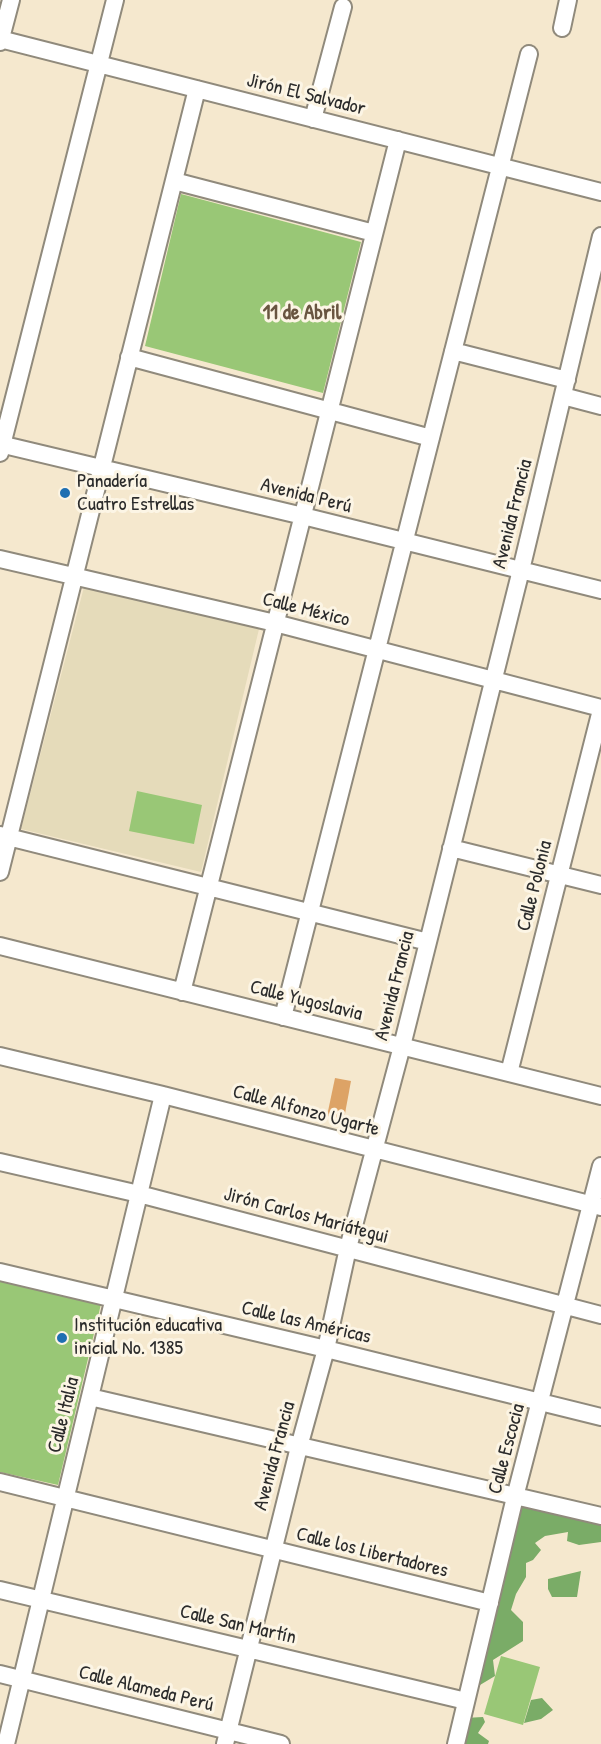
<!DOCTYPE html>
<html>
<head>
<meta charset="utf-8">
<style>
  body { margin:0 }
  canvas { display:block; background:#f5e8ce }
</style>
</head>
<body>
<canvas width="601" height="1744"></canvas>
<script>
const g = document.querySelector('canvas').getContext('2d');
g.lineJoin = 'round';
function paint(path, color) {
  g.fillStyle = color;
  g.fill(path, 'evenodd');
}
function toPath(rows) {
  const path = new Path2D();
  for (const r of rows) {
    path.moveTo(r[0], r[1]);
    for (let i = 2; i < r.length; i += 2) path.lineTo(r[i], r[i + 1]);
  }
  return path;
}
function stroke(path, color, width, dash) {
  g.strokeStyle = color;
  g.lineWidth = width;
  g.lineCap = dash ? 'butt' : 'round';
  g.setLineDash(dash || []);
  g.stroke(path);
}
function label(font, color, halo, rows, align = 'center') {
  g.font = font + ' "Patrick Hand",sans-serif';
  g.lineWidth = 6;
  g.setLineDash([]);
  g.textBaseline = 'middle';
  g.strokeStyle = halo;
  g.fillStyle = color;
  for (const [text, x, y, turn = 0] of rows) {
    g.save();
    g.translate(x, y);
    g.rotate((+turn || 0) * Math.PI / 180);
    g.textAlign = isNaN(turn) ? turn : align;
    if (halo) g.strokeText(text, 0, 0);
    g.fillText(text, 0, 0);
    g.restore();
  }
}
paint(toPath([
  [84,587,259,629,201,872,21,829]
]), '#e5dbba');
paint(toPath([
  [181,194,361,242,323,393,145,346],
  [137,791,202,805,194,844,129,831],
  [0,1280,101,1304,58,1485,0,1472],
  [501,1656,540,1667,523,1725,484,1714]
]), '#99c776');
paint(toPath([
  [515,1497,601,1516,601,1542,579,1545,567,1541,568,1532,545,1536,535,1543,541,1550,533,1560,526,1563,526,1577,516,1594,511,1610,523,1622,523,1641,493,1660,495,1676,480,1685,474,1682],
  [581,1571,577,1597,552,1597,548,1589,548,1579],
  [542,1698,553,1710,541,1719,524,1723,531,1700],
  [483,1717,485,1722,478,1733,489,1741,488,1744,456,1744,465,1718]
]), '#7aac67');
paint(toPath([
  [335,1078,351,1081,344,1119,327,1116]
]), '#dda366');
const minor = toPath([
  [562,28,568,0],
  [0,39,601,192],
  [0,42,11,0],
  [313,119,343,7],
  [174,181,374,233],
  [453,351,567,380],
  [129,357,431,438],
  [563,396,601,406],
  [0,444,303,516,601,590],
  [0,453,115,0],
  [0,559,275,623,601,708],
  [0,835,428,942],
  [451,848,601,885],
  [0,872,197,89],
  [0,946,601,1096],
  [182,992,398,140],
  [283,1017,529,54],
  [0,1056,163,1095,601,1207],
  [509,1073,601,710],
  [0,1162,139,1194,601,1315],
  [0,1272,326,1349,601,1417],
  [90,1397,601,1516],
  [0,1482,490,1603],
  [0,1590,466,1701],
  [0,1674,281,1744],
  [6,1744,163,1095],
  [225,1744,299,1447,326,1349,348,1248,402,1046,521,570,601,236],
  [456,1744,515,1497,601,1166]
]);
stroke(minor, '#908a7c', 20);
stroke(minor, '#fff', 16);
for (const [x, y, r, color] of [
  [65,493,6,"#1f6fb2"],
  [62,1338,6,"#1f6fb2"]
]) {
  const dot = new Path2D();
  dot.arc(x, y, r, 0, 2 * Math.PI);
  g.fillStyle = color;
  g.fill(dot);
  stroke(dot, '#fcf5e5', 2);
}
label('20px', '#2b2b2b', '#fcf5e5', [
  ["Jirón El Salvador",306,95,14],
  ["Avenida Perú",306,496,14],
  ["Avenida Francia",513,514,-76],
  ["Calle México",306,610,14],
  ["Calle Polonia",535,886,-76],
  ["Avenida Francia",395,986,-76],
  ["Calle Yugoslavia",306,1001,14],
  ["Calle Alfonzo Ugarte",306,1111,15],
  ["Jirón Carlos Mariátegui",306,1216,15],
  ["Calle las Américas",306,1323,13],
  ["Calle Italia",64,1415,-76],
  ["Calle Escocia",507,1449,-75],
  ["Avenida Francia",275,1456,-75],
  ["Calle los Libertadores",372,1553,14],
  ["Calle San Martín",238,1625,13],
  ["Calle Alameda Perú",146,1689,14]
]);
label('20px', '#2b2b2b', '#fcf5e5', [
  ["Panadería",77,482],
  ["Cuatro Estrellas",77,505],
  ["Institución educativa",74,1326],
  ["inicial No. 1385",74,1349]
], 'left');
label('bold 21px', '#695540', '#fcf5e5', [
  ["11 de Abril",302,313]
]);
</script>
</body>
</html>
